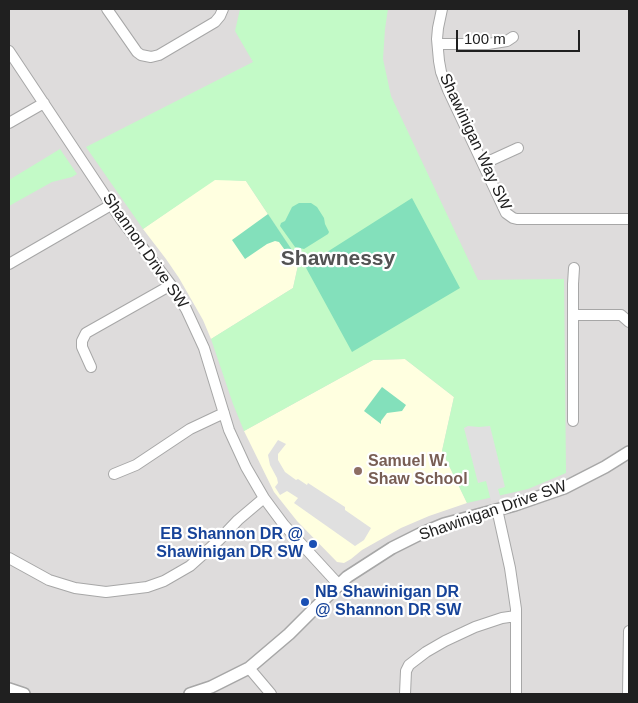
<!DOCTYPE html>
<html>
<head>
<meta charset="utf-8">
<style>
  body { margin:0 }
  #map { position:relative; width:638px; height:703px; overflow:hidden; background:#f0ede6; font-family:Helvetica,sans-serif }
  canvas { display:block }
  .frame { position:absolute; inset:0; border:10px solid #202020; pointer-events:none }
  .scale { position:absolute; left:456px; top:30px; width:124px; height:22px; box-sizing:border-box; border:2px solid #202020; border-top:0; padding-left:6px; font-size:15px; line-height:18px; white-space:nowrap; color:#202020; -webkit-text-stroke:4px #fff; paint-order:stroke }
</style>
</head>
<body>
<div id="map">
<canvas width="638" height="703"></canvas>
<div class="frame"></div>
<div class="scale">100 m</div>
</div>
<script>
const g = document.querySelector('canvas').getContext('2d');
g.lineJoin = 'round';
function paint(path, color) {
  g.fillStyle = color;
  g.fill(path, 'evenodd');
}
function toPath(rows) {
  const path = new Path2D();
  for (const r of rows) {
    path.moveTo(r[0], r[1]);
    for (let i = 2; i < r.length; i += 2) path.lineTo(r[i], r[i + 1]);
  }
  return path;
}
function stroke(path, color, width, dash) {
  g.strokeStyle = color;
  g.lineWidth = width;
  g.lineCap = dash ? 'butt' : 'round';
  g.setLineDash(dash || []);
  g.stroke(path);
}
function label(font, color, halo, rows, align = 'center') {
  g.font = font + ' Helvetica,sans-serif';
  g.lineWidth = 4.5;
  g.setLineDash([]);
  g.textBaseline = 'middle';
  g.strokeStyle = halo;
  g.fillStyle = color;
  for (const [text, x, y, turn = 0] of rows) {
    g.save();
    g.translate(x, y);
    g.rotate((+turn || 0) * Math.PI / 180);
    g.textAlign = isNaN(turn) ? turn : align;
    if (halo) g.strokeText(text, 0, 0);
    g.fillText(text, 0, 0);
    g.restore();
  }
}
paint(toPath([
  [9,9,629,9,629,694,9,694]
]), '#dedcdc');
paint(toPath([
  [215,179,246,181,299,261,293,288,211,339,203,320,179,278,166,259,143,229],
  [405,359,454,397,442,451,467,503,429,516,401,528,362,550,351,559,344,563,337,562,297,521,274,492,244,431,373,360]
]), '#ffffe0');
paint(toPath([
  [240,9,388,9,385,29,383,59,391,96,478,280,564,279,566,473,528,489,467,503,442,451,454,397,405,359,373,360,244,431,233,404,211,339,293,288,299,261,246,181,215,180,143,229,86,147,253,62,235,31],
  [60,149,77,174,72,177,52,182,9,206,9,180]
]), '#c3fac7');
paint(toPath([
  [412,198,460,288,352,352,305,266],
  [299,203,311,203,317,207,324,218,325,224,329,232,328,234,304,249,295,247,280,226,281,223,285,221,292,207],
  [268,214,292,250,287,253,279,242,275,241,267,244,245,259,232,240],
  [382,387,406,405,402,411,387,413,381,421,381,424,364,411]
]), '#83e0bb');
paint(toPath([
  [468,426,479,427,490,426,505,487,498,489,501,499,491,501,486,481,478,483,464,428],
  [278,440,286,444,278,454,278,460,285,472,296,480,298,479,307,485,308,483,345,507,345,510,371,528,364,540,355,546,294,503,298,498,287,491,280,495,275,487,278,483,277,478,270,465,268,455]
]), '#e0e0e0');
const minor = toPath([
  [107,9,137,52,141,55,151,57,159,55,215,22,220,16,223,9],
  [442,9,438,28,437,39,439,61,441,72,448,90,506,213,513,218,517,219,629,219],
  [438,44,488,44,507,41,513,37],
  [9,51,120,218,171,285,186,309,204,348,229,430,246,467,264,498,284,525,339,585],
  [9,123,44,103],
  [483,164,518,148],
  [9,264,111,205],
  [573,315,621,315,629,322],
  [91,367,82,347,82,341,86,333,171,285],
  [573,421,573,284,574,268],
  [114,474,136,465,190,429,224,413],
  [497,509,510,568,516,609,516,694],
  [9,558,49,580,75,588,106,592,147,587,164,581,190,566,219,540,238,520,264,498],
  [249,668,271,694],
  [405,694,406,671,409,665,426,652,445,641,475,627,502,618,516,616],
  [628,694,629,631]
]);
const tertiary = toPath([
  [9,689,24,694],
  [190,694,211,687,249,668,289,634,311,612,347,577,392,548,420,534,444,524,515,505,564,488,605,467,629,452]
]);
stroke(minor, '#a7a7a7', 12);
stroke(tertiary, '#a7a7a7', 14);
stroke(minor, '#fff', 10);
stroke(tertiary, '#fff', 11);
for (const [x, y, r, color] of [
  [358,471,5,"#8d6e63"],
  [313,544,5,"#1a4fb4"],
  [305,602,5,"#1a4fb4"]
]) {
  const dot = new Path2D();
  dot.arc(x, y, r, 0, 2 * Math.PI);
  g.fillStyle = color;
  g.fill(dot);
  stroke(dot, '#fff', 2);
}
label('16px', '#202020', '#fff', [
  ["Shawinigan Way SW",475,142,65],
  ["Shannon Drive SW",145,251,55],
  ["Shawinigan Drive SW",493,511,-19]
]);
label('bold 16px', '#785e54', '#fff', [
  ["Samuel W.",368,462],
  ["Shaw School",368,480]
], 'left');
label('bold 16px', '#164399', '#fff', [
  ["EB Shannon DR @",303,535],
  ["Shawinigan DR SW",303,553],
  ["NB Shawinigan DR",315,593,"left"],
  ["@ Shannon DR SW",315,611,"left"]
], 'right');
label('bold 21px', '#535353', '#fff', [
  ["Shawnessy",338,259]
]);
</script>
</body>
</html>
